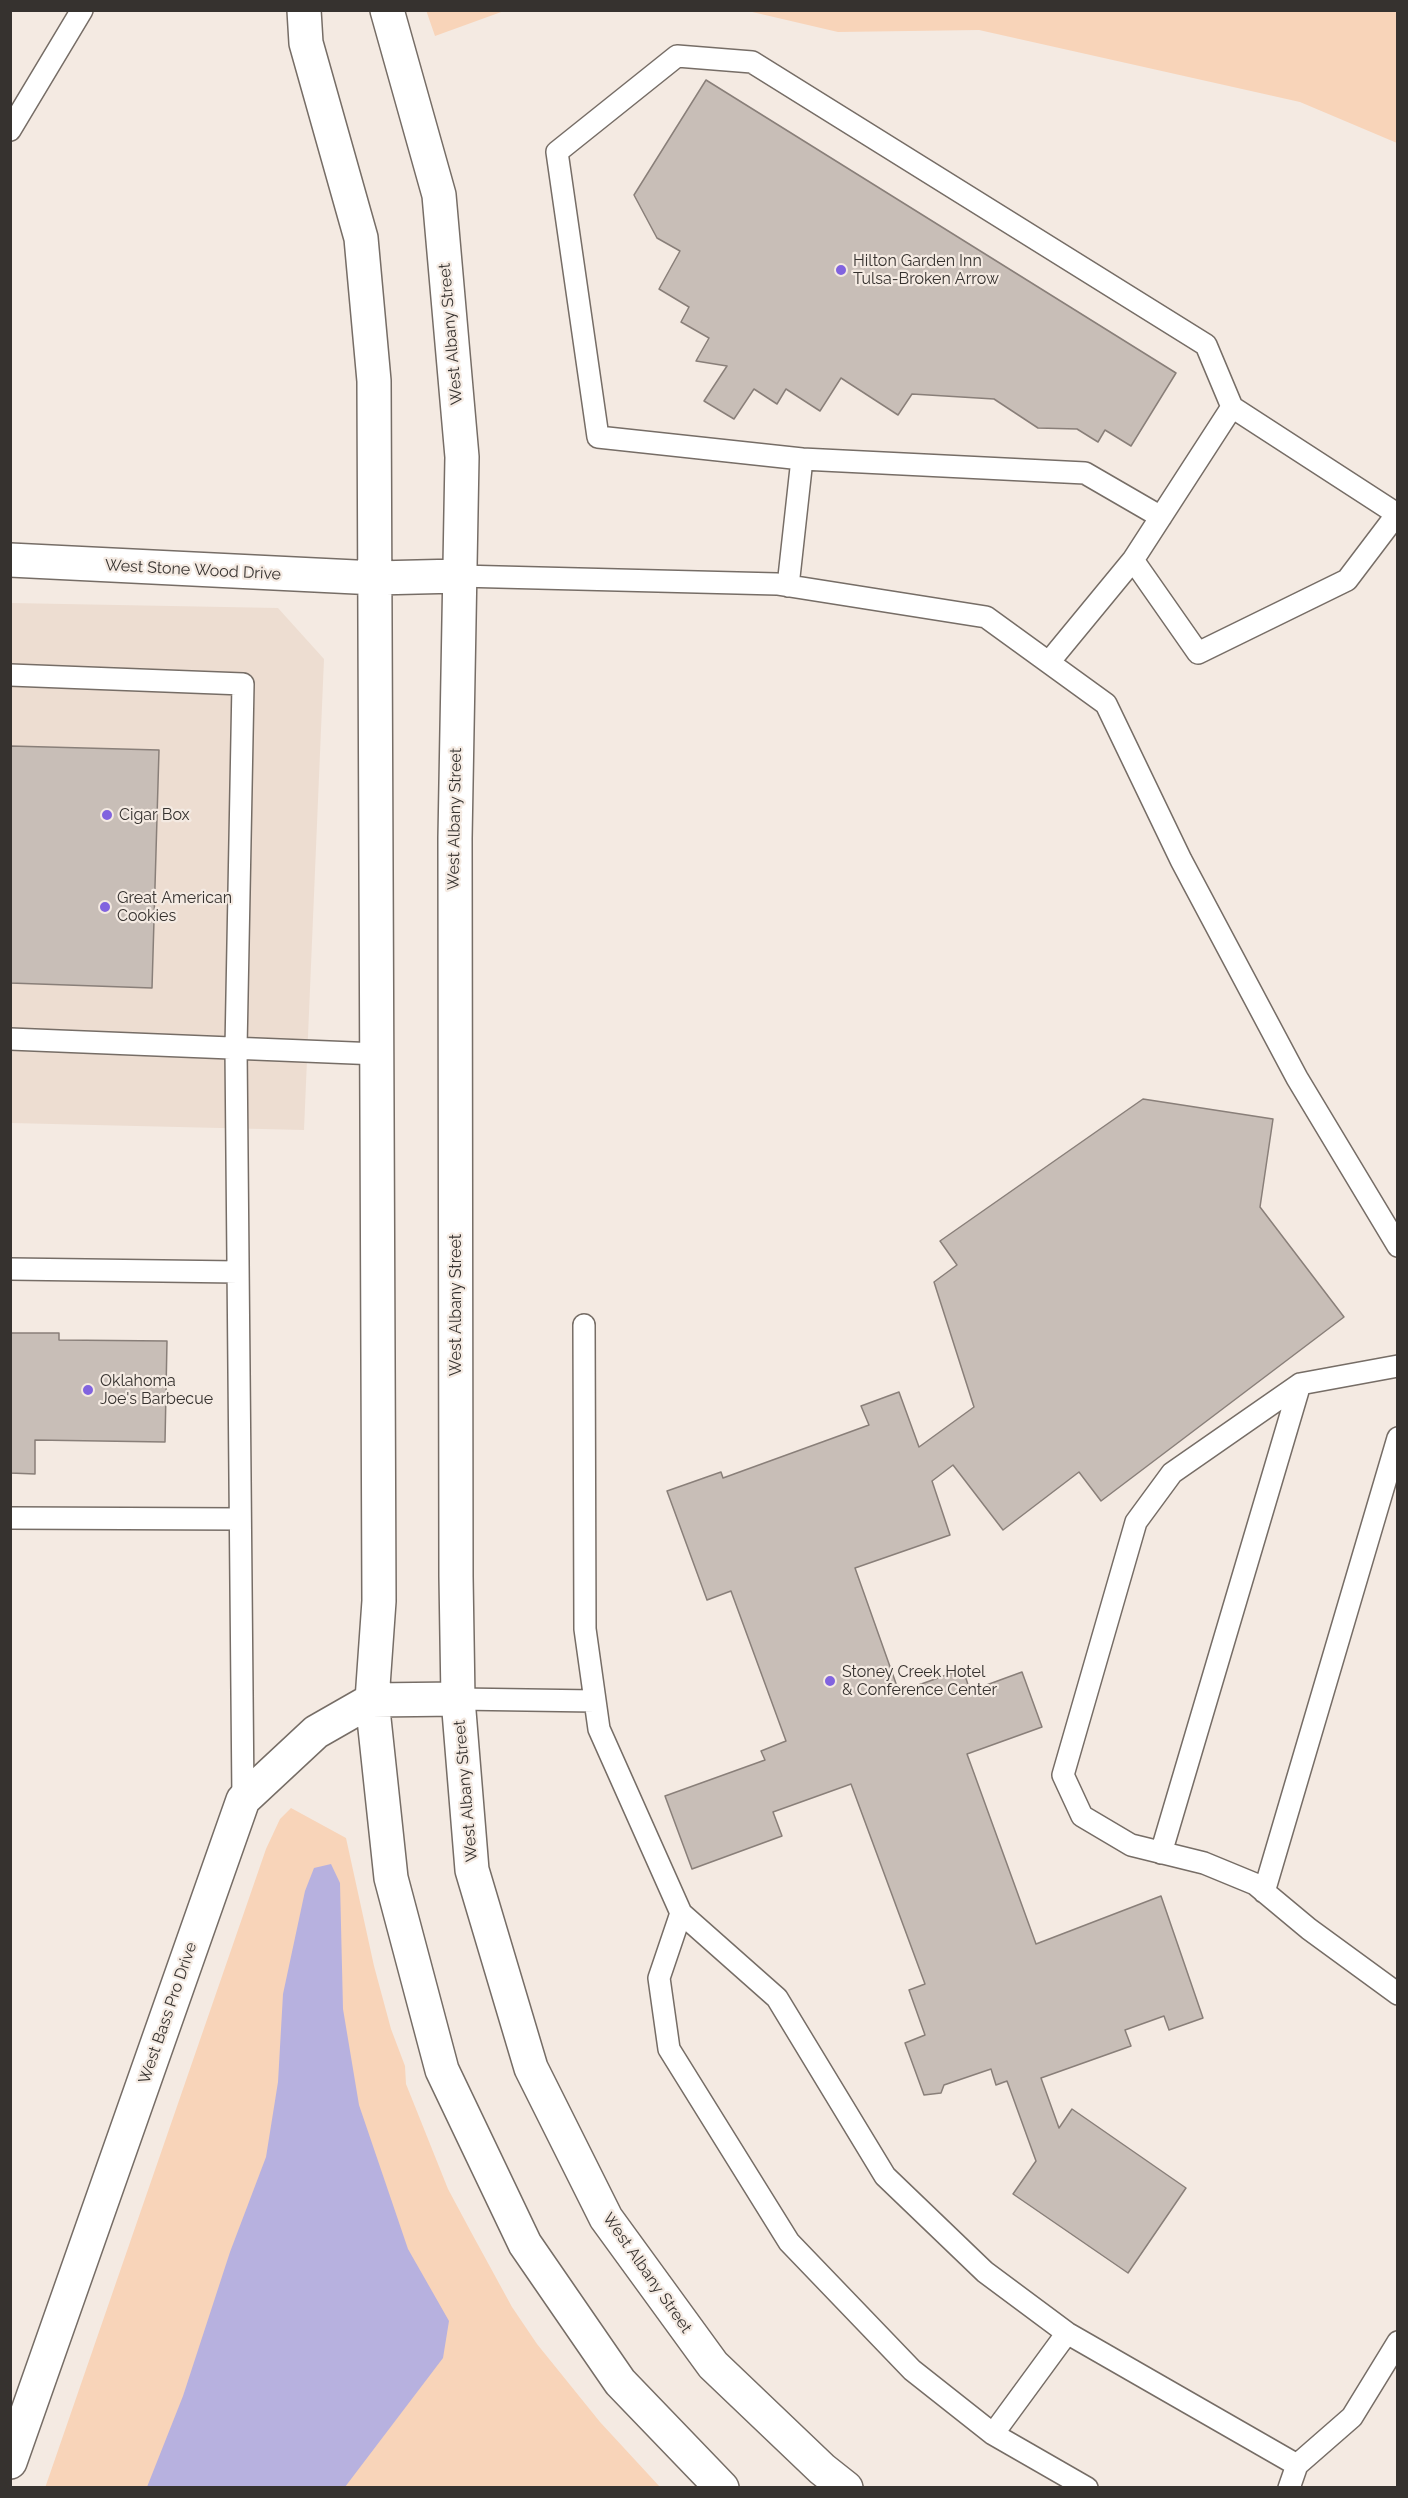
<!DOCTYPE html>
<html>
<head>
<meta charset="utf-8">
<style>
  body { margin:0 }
  #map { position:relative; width:1408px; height:2498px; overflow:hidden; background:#f4eae2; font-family:Raleway,sans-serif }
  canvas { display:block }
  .frame { position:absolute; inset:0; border:12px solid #36322f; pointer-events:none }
</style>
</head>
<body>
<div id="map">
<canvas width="1408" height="2498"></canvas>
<div class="frame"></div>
</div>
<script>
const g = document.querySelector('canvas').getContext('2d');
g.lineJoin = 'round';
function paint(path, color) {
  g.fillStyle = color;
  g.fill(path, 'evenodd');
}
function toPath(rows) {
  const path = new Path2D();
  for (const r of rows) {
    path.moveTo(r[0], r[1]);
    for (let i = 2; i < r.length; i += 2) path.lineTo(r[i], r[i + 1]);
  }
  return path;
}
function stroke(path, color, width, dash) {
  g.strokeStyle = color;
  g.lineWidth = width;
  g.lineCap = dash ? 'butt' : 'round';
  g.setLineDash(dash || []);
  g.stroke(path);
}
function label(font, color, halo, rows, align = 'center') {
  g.font = font + ' Raleway,sans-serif';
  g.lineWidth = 4.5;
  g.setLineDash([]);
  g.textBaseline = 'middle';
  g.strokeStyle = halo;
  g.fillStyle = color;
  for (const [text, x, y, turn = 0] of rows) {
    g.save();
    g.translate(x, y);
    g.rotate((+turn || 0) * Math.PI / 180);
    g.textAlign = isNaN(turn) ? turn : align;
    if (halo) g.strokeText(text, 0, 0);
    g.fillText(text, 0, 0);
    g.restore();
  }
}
paint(toPath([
  [11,603,278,608,324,659,304,1130,11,1123]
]), '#edddd1');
paint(toPath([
  [426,10,504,10,504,11,435,36],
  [748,11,1397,11,1397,143,1300,102,979,30,838,32],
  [291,1808,346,1838,374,1966,391,2029,405,2066,406,2084,448,2189,471,2232,512,2307,537,2344,600,2422,660,2487,45,2488,266,1849,280,1819]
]), '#f8d4b9');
paint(toPath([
  [331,1864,340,1883,343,2009,359,2105,408,2249,449,2321,443,2358,345,2487,147,2487,183,2396,230,2252,266,2157,278,2082,283,1994,305,1891,314,1868]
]), '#b7b1df');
const building = toPath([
  [706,80,1176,373,1131,446,1105,430,1098,442,1077,429,1038,428,994,399,912,394,898,415,841,378,820,411,786,389,777,404,754,389,734,419,704,401,727,366,696,361,709,338,681,322,689,307,659,289,680,251,657,238,634,195,706,80],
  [10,746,159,750,152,988,10,983,10,746],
  [1143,1099,1273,1119,1260,1207,1344,1317,1101,1501,1079,1472,1003,1530,953,1465,932,1481,950,1535,855,1568,899,1692,963,1669,970,1691,1022,1672,1042,1727,967,1754,1036,1944,1161,1896,1203,2018,1169,2030,1164,2016,1125,2030,1131,2046,1041,2078,1059,2128,1072,2109,1186,2188,1128,2273,1013,2194,1036,2161,1007,2081,996,2085,991,2069,944,2085,941,2093,924,2095,905,2043,925,2035,909,1990,925,1984,851,1784,773,1812,782,1836,692,1869,665,1796,765,1760,761,1751,786,1741,731,1591,707,1600,667,1491,721,1472,723,1478,869,1425,861,1406,899,1392,919,1447,974,1407,934,1282,957,1265,940,1241,1143,1099],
  [10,1333,59,1333,59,1340,167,1341,165,1442,35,1440,35,1474,10,1473,10,1333]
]);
paint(building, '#c8beb7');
stroke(building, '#897f79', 1.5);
const lane = toPath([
  [10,130,82,10],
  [802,459,1085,473,1161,517],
  [1133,560,1198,653,1347,580,1397,514,1232,407],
  [459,576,777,584,986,617,1106,704,1181,860,1297,1078,1398,1246],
  [788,586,802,459,598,437,557,152,677,56,752,62,1206,345,1232,407,1133,560,1049,662],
  [10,675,243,684,236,1048,243,1800],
  [10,1039,378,1054],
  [10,1269,238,1272],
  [584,1325,585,1629,599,1729,681,1913,777,1998,885,2176,985,2272,1067,2333,1297,2465],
  [1398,1366,1300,1384,1172,1473,1136,1522,1063,1775,1082,1816,1131,1845,1204,1863,1255,1884,1309,1929,1398,1994],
  [10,1518,240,1519],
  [458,1699,595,1701],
  [1161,1853,1300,1384],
  [1264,1892,1398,1438],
  [681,1913,659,1978,669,2049,789,2242,912,2370,993,2434,1087,2488],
  [993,2434,1067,2333],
  [1289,2488,1297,2465,1352,2417,1398,2342]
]);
const secondary = toPath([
  [304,10,306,43,361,238,374,381,379,1601,372,1700,391,1878,442,2070,525,2244,620,2382,722,2488],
  [387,10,439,195,462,457,455,838,456,1577,458,1699,472,1870,531,2068,606,2218,713,2365,822,2469,846,2488],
  [10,560,376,578,459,576],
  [10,2462,243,1800,316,1732,372,1700,458,1699]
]);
stroke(lane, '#766d66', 24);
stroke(secondary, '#766d66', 36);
stroke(lane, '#fff', 21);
stroke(secondary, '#fff', 33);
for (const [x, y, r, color] of [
  [841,270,6,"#8163df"],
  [107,815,6,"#8163df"],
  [105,907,6,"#8163df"],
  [88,1390,6,"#8163df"],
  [830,1681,6,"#8163df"]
]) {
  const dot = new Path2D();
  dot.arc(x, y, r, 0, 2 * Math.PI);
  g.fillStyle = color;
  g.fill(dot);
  stroke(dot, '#f4eae2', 2);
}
label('16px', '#36322f', '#f4eae2', [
  ["Hilton Garden Inn",853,261],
  ["Tulsa-Broken Arrow",853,279],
  ["Cigar Box",119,815],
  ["Great American",117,898],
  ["Cookies",117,916],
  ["Oklahoma",100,1381],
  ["Joe's Barbecue",100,1399],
  ["Stoney Creek Hotel",842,1672],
  ["& Conference Center",842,1690]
], 'left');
label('16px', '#36322f', '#f4eae2', [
  ["West Albany Street",451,334,-95],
  ["West Stone Wood Drive",193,570,3],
  ["West Albany Street",455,819,-89],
  ["West Albany Street",456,1305,-90],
  ["West Albany Street",466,1791,-95],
  ["West Bass Pro Drive",168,2013,-71],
  ["West Albany Street",647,2273,55]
]);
</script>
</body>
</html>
